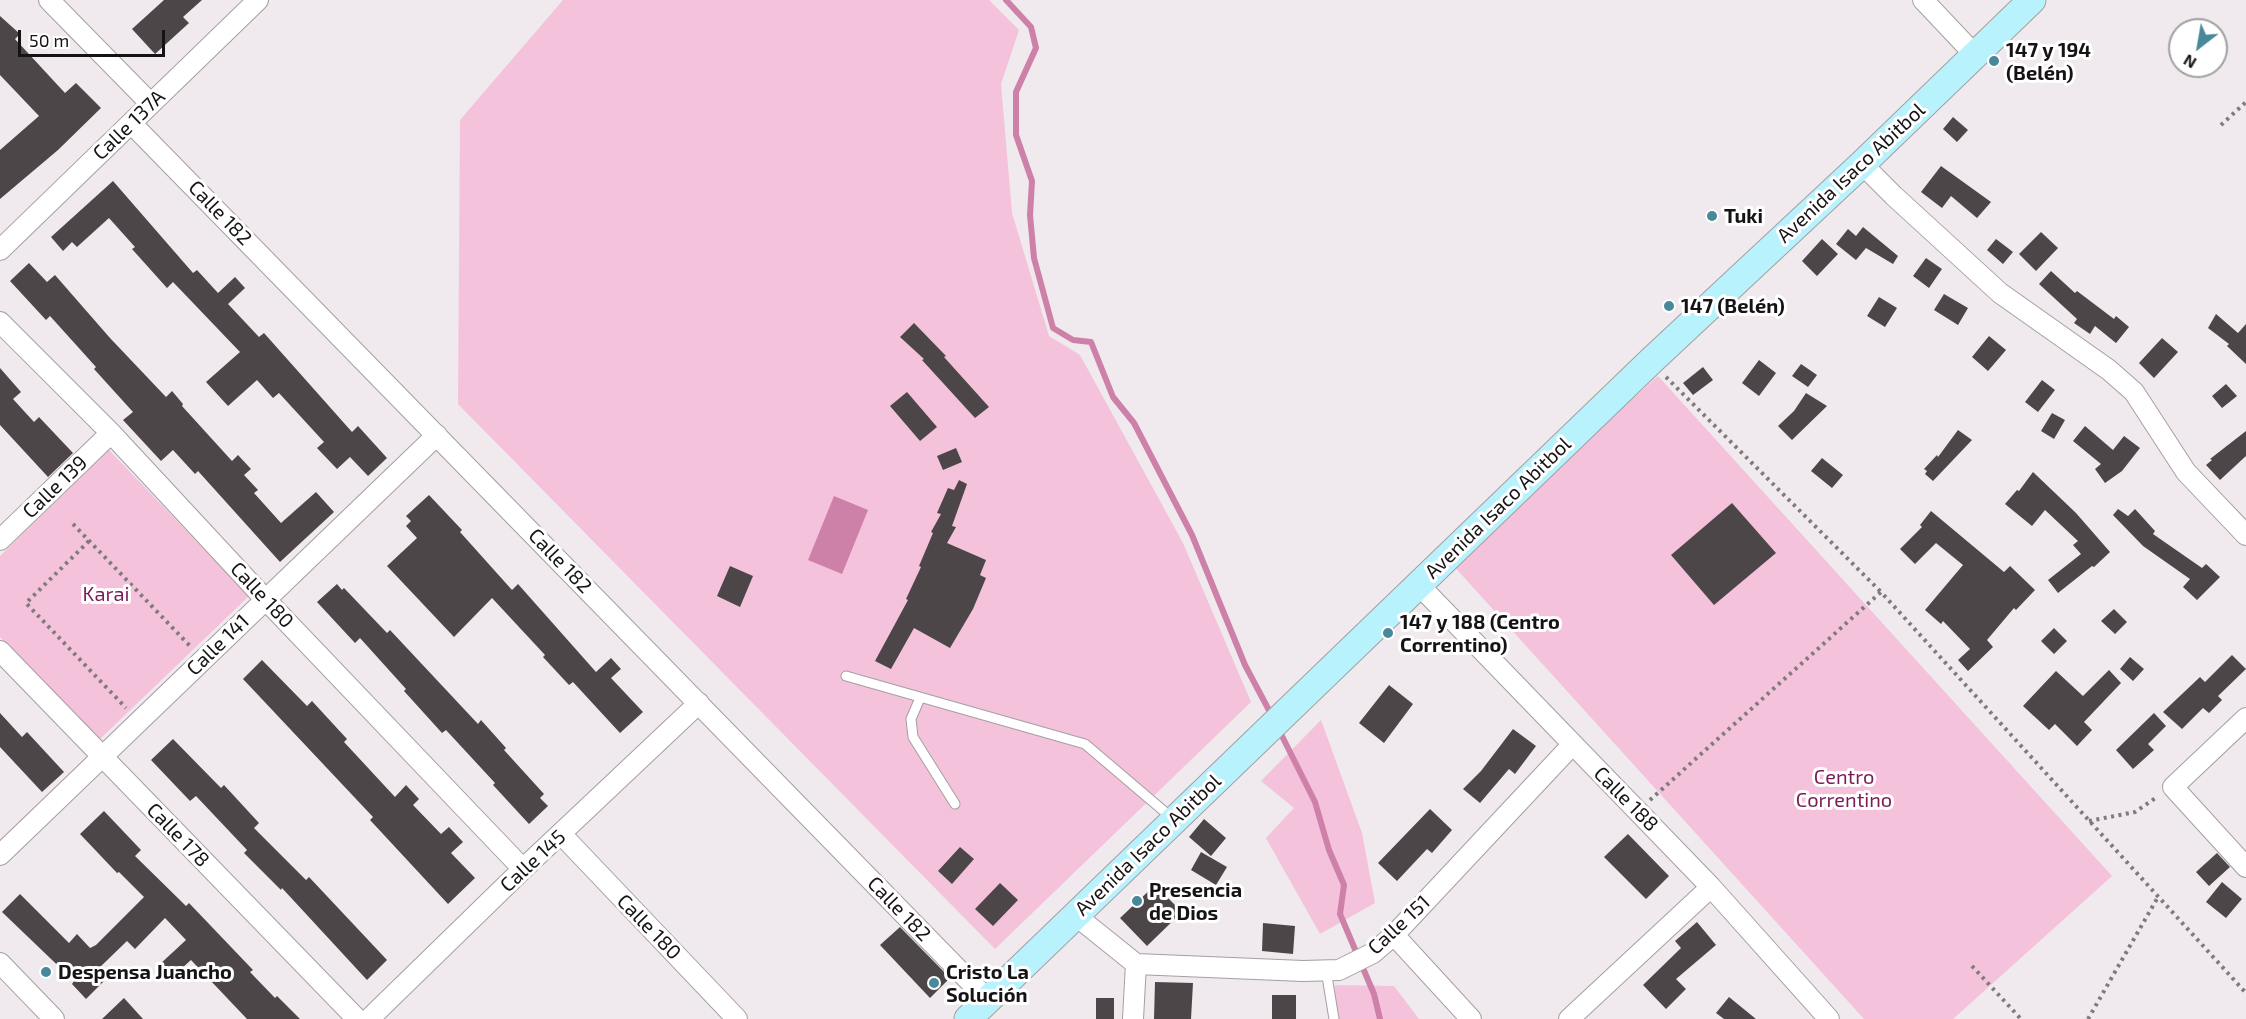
<!DOCTYPE html>
<html>
<head>
<meta charset="utf-8">
<style>
  body { margin:0 }
  #map { position:relative; width:2246px; height:1019px; overflow:hidden; background:#f0e9ed; font-family:"Exo 2",sans-serif }
  canvas { display:block }
  .north { position:absolute; left:2168px; top:18px; width:60px; height:60px; box-sizing:border-box; background:#fff; border:2px solid #a2a1a1; border-radius:50%; rotate:211deg; font-size:16px; font-weight:700; line-height:24px; text-align:center; color:#161314 }
  .north::after { content:''; display:block; margin:auto; width:21px; height:27px; background:#47899a; clip-path:polygon(50% 0,100% 100%,50% 72%,0 100%) }
  .scale { position:absolute; left:18px; top:30px; width:147px; height:27px; box-sizing:border-box; border:3px solid #161314; border-top:0; padding-left:8px; font-size:18px; line-height:21px; white-space:nowrap; color:#161314; -webkit-text-stroke:4px #fff; paint-order:stroke }
</style>
</head>
<body>
<div id="map">
<canvas width="2246" height="1019"></canvas>
<div class="north">N</div>
<div class="scale">50 m</div>
</div>
<script>
const g = document.querySelector('canvas').getContext('2d');
g.lineJoin = 'round';
function paint(path, color) {
  g.fillStyle = color;
  g.fill(path, 'evenodd');
}
function toPath(rows) {
  const path = new Path2D();
  for (const r of rows) {
    path.moveTo(r[0], r[1]);
    for (let i = 2; i < r.length; i += 2) path.lineTo(r[i], r[i + 1]);
  }
  return path;
}
function stroke(path, color, width, dash) {
  g.strokeStyle = color;
  g.lineWidth = width;
  g.lineCap = dash ? 'butt' : 'round';
  g.setLineDash(dash || []);
  g.stroke(path);
}
function label(font, color, halo, rows, align = 'center') {
  g.font = font + ' "Exo 2",sans-serif';
  g.lineWidth = 6;
  g.setLineDash([]);
  g.textBaseline = 'middle';
  g.strokeStyle = halo;
  g.fillStyle = color;
  for (const [text, x, y, turn = 0] of rows) {
    g.save();
    g.translate(x, y);
    g.rotate((+turn || 0) * Math.PI / 180);
    g.textAlign = isNaN(turn) ? turn : align;
    if (halo) g.strokeText(text, 0, 0);
    g.fillText(text, 0, 0);
    g.restore();
  }
}
paint(toPath([
  [563,0,989,0,1019,30,1001,84,1012,213,1049,336,1080,355,1183,543,1251,702,995,949,458,404,460,120],
  [1658,376,2112,876,1953,1019,1864,1019,1451,563],
  [109,450,249,596,100,739,0,637,0,556],
  [1321,720,1362,833,1375,903,1320,934,1266,838,1294,808,1261,781],
  [1335,985,1394,986,1419,1019,1336,1019]
]), '#f4c2da');
paint(toPath([
  [834,496,868,510,842,574,808,560]
]), '#cd80a8');
stroke(toPath([
  [1006,0,1031,27,1036,48,1016,92,1016,135,1032,181,1030,215,1034,258,1053,328,1073,340,1091,342,1113,397,1134,423,1192,535,1245,665,1272,716],
  [1278,728,1315,802,1329,850,1344,885,1340,914,1374,994,1380,1019]
]), '#cd80a8', 6);
paint(toPath([
  [164,0,202,0,183,17,189,23,155,54,132,29],
  [0,16,20,34,15,39,65,93,76,83,101,108,58,150,0,199,0,150,39,116,0,75],
  [1953,117,1968,130,1957,142,1943,129],
  [1941,166,1991,202,1977,218,1951,196,1942,208,1921,192],
  [113,181,193,273,197,270,218,293,235,277,245,288,228,304,259,337,264,333,352,432,358,426,387,458,368,476,350,457,337,469,317,448,324,442,279,393,273,398,257,380,228,406,206,382,240,352,173,282,167,288,132,249,135,247,109,218,77,247,72,242,63,251,51,237],
  [1863,227,1898,256,1893,264,1866,248,1856,260,1836,244,1848,229,1856,236],
  [2041,232,2058,248,2036,271,2019,254],
  [1822,239,1838,254,1817,276,1802,261],
  [1996,239,2013,252,2003,264,1987,250],
  [1926,258,1942,269,1929,288,1913,276],
  [29,263,47,282,55,275,110,338,166,397,172,391,183,404,182,406,232,461,238,455,251,469,244,475,258,490,254,493,281,523,316,492,334,512,280,562,198,471,195,474,173,450,161,461,123,420,133,412,94,369,96,367,50,316,46,320,10,281],
  [2051,271,2075,293,2077,291,2114,319,2116,316,2129,327,2116,343,2095,326,2090,334,2074,323,2077,319,2039,284],
  [1944,294,1968,308,1958,325,1934,310],
  [1879,297,1897,308,1885,327,1867,316],
  [2216,314,2238,333,2246,324,2246,364,2227,346,2229,344,2208,328],
  [914,323,946,356,944,357,989,407,975,418,922,360,924,359,900,337],
  [1989,336,2006,350,1988,371,1972,357],
  [2162,338,2178,352,2154,378,2139,363],
  [1759,360,1776,373,1759,396,1742,383],
  [1801,364,1817,375,1808,387,1792,376],
  [1703,367,1713,380,1693,395,1683,383],
  [0,368,21,392,13,399,34,422,39,417,73,453,48,477,0,425],
  [2042,380,2055,390,2038,412,2025,402],
  [2226,384,2237,396,2222,408,2212,396],
  [907,392,937,427,920,441,890,406],
  [1806,393,1827,406,1792,440,1778,426,1794,411],
  [2052,413,2065,420,2054,439,2041,431],
  [2085,426,2113,450,2124,436,2140,448,2122,471,2105,483,2095,469,2101,464,2073,441],
  [1958,430,1972,440,1933,481,1925,474,1927,471,1924,469,1937,455,1938,457],
  [2246,431,2246,456,2220,480,2206,465,2212,460,2210,459],
  [956,448,962,462,943,470,937,456],
  [1822,458,1843,475,1832,488,1811,471],
  [2033,472,2076,513,2110,552,2094,567,2092,566,2058,593,2048,580,2081,554,2073,545,2078,541,2045,510,2032,526,2005,504,2017,490,2019,491],
  [959,480,967,484,952,526,956,527,947,543,986,560,980,575,986,578,973,609,950,648,914,628,891,669,875,661,908,600,906,599,921,567,919,566,933,533,931,532,941,514,937,513,948,488,954,490],
  [429,495,462,530,460,532,512,590,518,584,596,672,611,658,621,669,611,678,643,712,620,733,573,682,569,685,543,657,545,655,492,598,454,637,387,566,417,538,406,526,411,521,406,516],
  [1732,503,1776,553,1714,605,1671,555],
  [2118,509,2128,516,2135,509,2155,531,2153,534,2202,568,2206,564,2220,577,2197,600,2183,587,2190,579,2143,546,2113,515],
  [1931,511,2004,572,2010,566,2035,590,2016,610,2014,608,1987,640,1993,647,1968,671,1958,660,1970,649,1943,621,1941,624,1925,610,1963,565,1936,543,1915,564,1900,549,1922,527,1920,525],
  [730,566,753,576,740,607,717,596],
  [337,584,342,590,344,588,387,633,390,630,478,724,481,720,506,748,504,750,544,794,540,798,548,806,529,824,493,785,495,783,446,730,442,733,404,691,406,689,360,638,355,643,317,602],
  [2114,609,2127,622,2115,634,2101,621],
  [2054,628,2067,641,2054,654,2041,641],
  [2232,655,2246,669,2218,696,2222,700,2209,713,2203,708,2182,729,2163,712,2200,677,2205,682],
  [2130,657,2144,669,2133,681,2120,669],
  [262,660,307,706,312,701,347,739,344,742,395,797,406,785,419,799,413,805,441,834,449,827,463,842,451,853,475,878,448,904,370,820,373,817,243,679],
  [2109,670,2121,683,2084,722,2092,730,2077,746,2055,724,2049,730,2023,706,2056,671,2083,696],
  [1389,685,1413,704,1384,743,1359,723],
  [0,713,22,737,27,732,64,772,42,792,0,747],
  [2154,713,2166,726,2148,744,2154,750,2133,769,2116,750],
  [1513,729,1536,746,1515,774,1509,769,1480,803,1463,789,1481,771],
  [173,739,221,788,224,785,259,823,254,828,306,880,309,877,387,960,367,980,282,888,281,890,244,853,247,850,196,796,190,801,151,760],
  [1430,809,1452,830,1432,853,1427,849,1397,881,1378,863],
  [104,811,141,850,135,856,186,906,189,903,253,970,250,972,275,998,277,996,300,1019,247,1019,191,960,171,978,159,965,186,940,165,918,135,949,127,941,97,970,106,979,86,999,72,984,74,981,2,912,20,894,69,943,77,934,90,948,96,945,144,897,119,872,117,873,80,834],
  [1204,819,1226,838,1211,856,1189,837],
  [1628,834,1669,876,1646,899,1604,857],
  [960,847,974,859,952,884,938,871],
  [1201,852,1227,867,1216,885,1191,870],
  [2217,853,2230,867,2209,886,2196,872],
  [2222,882,2242,899,2226,918,2206,902],
  [1000,883,1018,900,993,926,975,909],
  [1155,885,1182,912,1147,946,1120,918],
  [1697,922,1716,945,1676,979,1686,989,1666,1009,1643,985,1681,948,1675,941],
  [1263,923,1295,926,1293,954,1262,951],
  [900,927,950,978,930,998,880,945],
  [1155,982,1193,983,1191,1019,1154,1019],
  [1272,995,1296,995,1296,1019,1272,1019],
  [1729,997,1756,1019,1724,1019,1716,1013],
  [124,998,143,1019,102,1019],
  [1096,998,1114,998,1114,1019,1096,1019]
]), '#4c4649');
const lane = toPath([
  [846,676,1085,744,1172,818],
  [920,698,911,719,913,737,955,804],
  [1326,970,1334,1019]
]);
const street = toPath([
  [49,0,151,104],
  [1923,0,1975,55],
  [131,123,988,1000],
  [1862,164,1894,196,2000,293,2109,370,2134,392,2186,472,2246,535],
  [0,250,258,0],
  [0,322,111,433,266,600,523,869],
  [0,540,111,433],
  [1418,584,1711,887,1829,1019],
  [0,651,357,1019],
  [2246,718,2173,787,2246,867],
  [562,835,737,1019],
  [0,855,437,435],
  [1075,915,1136,964,1303,971,1339,970,1373,953,1394,935,1572,745],
  [1394,935,1471,1019],
  [0,963,54,1019],
  [369,1019,523,869,699,703],
  [1133,1019,1136,964],
  [1569,1019,1711,887]
]);
const secondary = toPath([
  [968,1019,1652,360,1862,164,2032,0]
]);
stroke(lane, '#a59fa2', 11);
stroke(street, '#a59fa2', 22);
stroke(secondary, '#a59fa2', 29);
stroke(toPath([
  [2221,125,2246,102],
  [1666,377,1881,592],
  [73,524,190,646],
  [89,541,26,603,126,708],
  [1650,800,1881,592,2246,993],
  [2089,821,2135,812,2157,797],
  [1972,966,2021,1019],
  [2088,1019,2158,897]
]), '#7f7a7d', 4, [3, 4.5]);
stroke(lane, '#fff', 9);
stroke(street, '#fff', 20);
stroke(secondary, '#b7f2fd', 27);
for (const [x, y, r, color] of [
  [1994,61,6,"#47899a"],
  [1712,216,6,"#47899a"],
  [1669,306,6,"#47899a"],
  [1388,633,6,"#47899a"],
  [1137,901,6,"#47899a"],
  [46,972,6,"#47899a"],
  [934,983,6,"#47899a"]
]) {
  const dot = new Path2D();
  dot.arc(x, y, r, 0, 2 * Math.PI);
  g.fillStyle = color;
  g.fill(dot);
  stroke(dot, '#fff', 2);
}
label('bold 20px', '#161314', '#fff', [
  ["147 y 194",2006,50],
  ["(Belén)",2006,73],
  ["Tuki",1724,216],
  ["147 (Belén)",1681,306],
  ["147 y 188 (Centro",1400,622],
  ["Correntino)",1400,645],
  ["Presencia",1149,890],
  ["de Dios",1149,913],
  ["Despensa Juancho",58,972],
  ["Cristo La",946,972],
  ["Solución",946,995]
], 'left');
label('20px', '#161314', '#fff', [
  ["Calle 137A",129,125,-44],
  ["Avenida Isaco Abitbol",1851,173,-43],
  ["Calle 182",220,213,46],
  ["Calle 139",55,487,-44],
  ["Avenida Isaco Abitbol",1498,508,-44],
  ["Calle 182",560,561,46],
  ["Calle 180",262,595,47],
  ["Calle 141",218,645,-44],
  ["Calle 188",1626,799,45],
  ["Calle 178",178,835,46],
  ["Avenida Isaco Abitbol",1148,845,-44],
  ["Calle 145",533,861,-43],
  ["Calle 182",899,909,46],
  ["Calle 151",1399,925,-43],
  ["Calle 180",649,927,46]
]);
label('20px', '#781d55', '#fff', [
  ["Karai",106,594],
  ["Centro",1844,777],
  ["Correntino",1844,800]
]);
</script>
</body>
</html>
